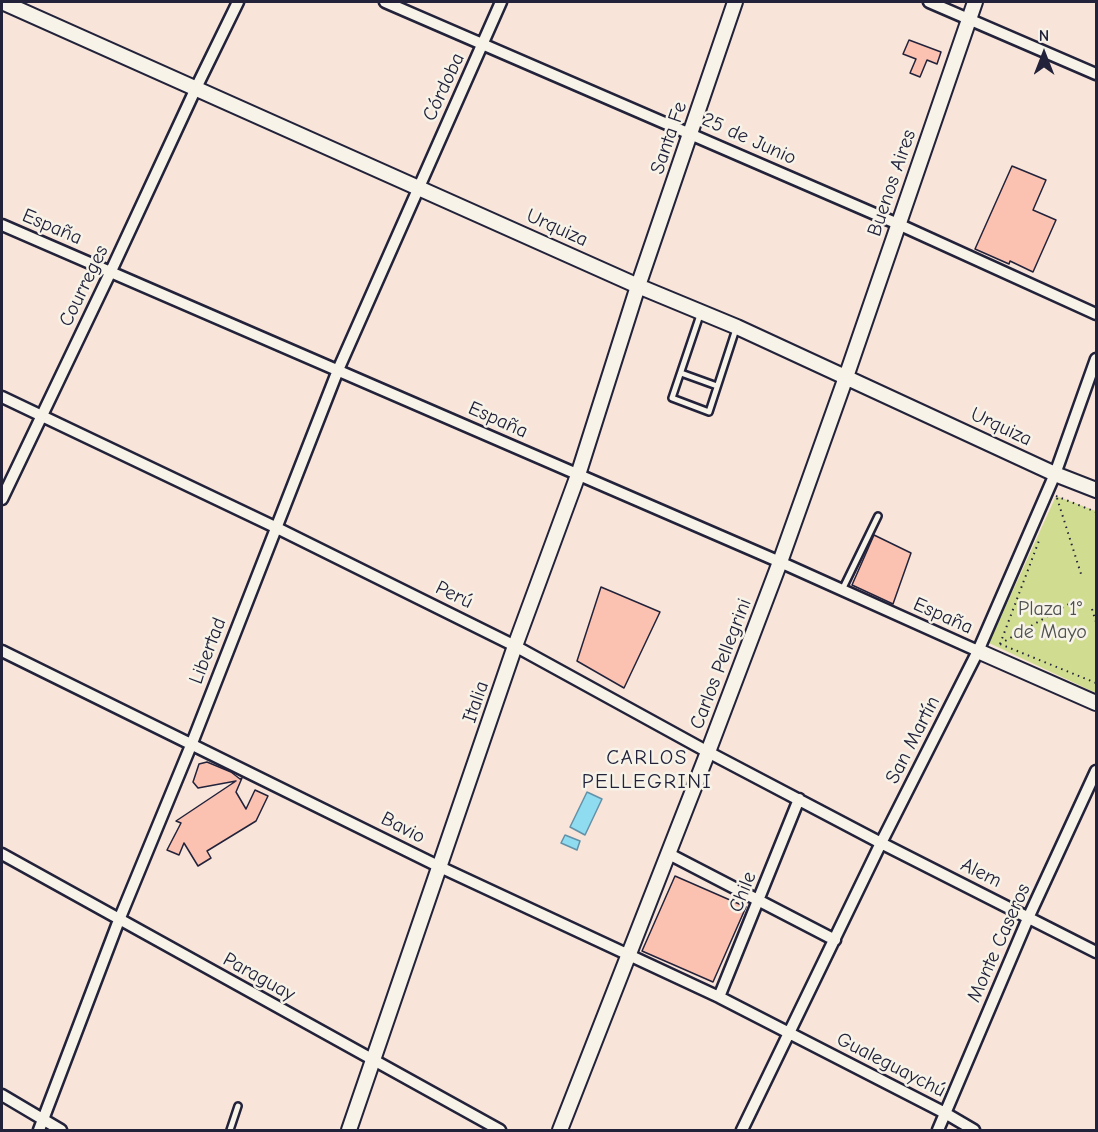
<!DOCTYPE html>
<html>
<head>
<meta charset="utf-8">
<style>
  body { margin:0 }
  #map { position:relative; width:1098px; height:1132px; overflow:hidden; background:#f8e4d8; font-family:"Comic Neue",sans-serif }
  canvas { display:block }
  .frame { position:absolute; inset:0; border:3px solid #22223b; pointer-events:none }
  .north { position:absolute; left:1014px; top:24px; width:60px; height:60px; -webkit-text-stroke:4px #f7f3e8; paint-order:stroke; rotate:0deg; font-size:16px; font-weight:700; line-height:24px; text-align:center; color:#22223b }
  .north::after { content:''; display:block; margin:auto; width:21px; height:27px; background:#22223b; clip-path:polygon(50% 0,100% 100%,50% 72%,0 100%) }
</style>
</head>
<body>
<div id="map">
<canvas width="1098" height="1132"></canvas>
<div class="frame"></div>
<div class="north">N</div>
</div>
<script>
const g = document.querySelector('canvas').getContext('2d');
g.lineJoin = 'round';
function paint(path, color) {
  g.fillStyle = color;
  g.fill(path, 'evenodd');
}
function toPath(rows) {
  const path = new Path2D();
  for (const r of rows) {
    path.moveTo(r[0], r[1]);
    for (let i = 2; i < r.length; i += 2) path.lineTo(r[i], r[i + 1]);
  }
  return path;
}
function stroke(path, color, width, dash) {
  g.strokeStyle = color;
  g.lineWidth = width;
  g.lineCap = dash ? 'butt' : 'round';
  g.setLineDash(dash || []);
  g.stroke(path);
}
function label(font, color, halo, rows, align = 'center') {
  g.font = font + ' "Comic Neue",sans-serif';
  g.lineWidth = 5;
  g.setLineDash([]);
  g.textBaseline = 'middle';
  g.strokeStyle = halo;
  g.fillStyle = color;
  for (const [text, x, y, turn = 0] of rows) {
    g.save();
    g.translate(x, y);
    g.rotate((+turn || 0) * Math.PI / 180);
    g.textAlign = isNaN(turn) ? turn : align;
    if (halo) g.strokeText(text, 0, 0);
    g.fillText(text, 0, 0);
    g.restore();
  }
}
paint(toPath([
  [1056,496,1096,511,1096,693,989,643]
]), '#d0dd90');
const water = toPath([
  [587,792,602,799,585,835,570,827,587,792],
  [565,835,580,841,577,850,561,843,565,835]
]);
paint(water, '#8fdbf0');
stroke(water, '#6391a8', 1.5);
const building = toPath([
  [909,40,941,52,937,64,927,60,920,77,910,73,916,59,903,54,909,40],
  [1012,166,1046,180,1033,210,1056,220,1033,272,1010,261,1009,264,975,249,1012,166],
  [874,535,911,553,893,604,852,585,874,535],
  [601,587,660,612,624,688,577,661,601,587],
  [207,762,231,772,240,779,242,778,236,792,246,809,255,790,268,796,256,821,207,851,211,858,198,866,184,843,179,855,167,850,181,823,176,821,236,781,198,788,193,782,199,764,207,762],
  [675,876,746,907,713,982,642,951,675,876]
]);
paint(building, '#fbc2b1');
stroke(building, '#22223b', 1.5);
const lane = toPath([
  [701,312,672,398,709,412,736,329],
  [681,373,717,386],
  [842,590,878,516],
  [230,1130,238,1106]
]);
const street = toPath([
  [385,2,898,224,1096,314],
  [929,2,1096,74],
  [2,225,780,562,978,651],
  [2,397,275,527,515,646,708,752,881,843,1096,952],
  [2,499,111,271,196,88,238,2],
  [2,651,440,867,719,997,945,1113,974,1130],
  [2,854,500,1130],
  [669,854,835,940],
  [719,997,799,799],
  [2,1095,61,1130],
  [39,1130,119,920,192,743,338,370,501,2],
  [742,1130,881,843,978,651,1055,474,1096,359],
  [938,1130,1029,916,1096,771]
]);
const secondary = toPath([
  [2,2,638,286,737,327,1055,474,1096,490],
  [978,651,1096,703],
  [349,1130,515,646,578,475,638,286,735,2],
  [560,1130,708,752,780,562,846,377,975,2]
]);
stroke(lane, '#22223b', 10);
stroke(street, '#22223b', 15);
stroke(secondary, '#22223b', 18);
stroke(toPath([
  [1056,496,1096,512],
  [1057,498,1081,574],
  [1092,609,1096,622],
  [1000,644,1040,538],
  [1000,644,1096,683],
  [1000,644,1069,604]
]), '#22223b', 2, [1.5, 4.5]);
stroke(lane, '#f7f3e8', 5);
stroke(street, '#f7f3e8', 10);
stroke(secondary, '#f7f3e8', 14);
label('20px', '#22223b', '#f7f3e8', [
  ["Córdoba",444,87,-65],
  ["Santa Fe",669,138,-71],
  ["25 de Junio",749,139,24],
  ["Buenos Aires",892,183,-71],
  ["España",52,227,23],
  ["Urquiza",557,228,24],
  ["Courreges",84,286,-64],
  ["España",498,420,24],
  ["Urquiza",1001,427,25],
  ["Perú",454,595,26],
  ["España",943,616,24],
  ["Libertad",208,651,-69],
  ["Carlos Pellegrini",721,664,-69],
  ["Italia",476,702,-71],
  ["San Martín",913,740,-63],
  ["Bavio",403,828,27],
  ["Alem",981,873,26],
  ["Chile",743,892,-68],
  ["Monte Caseros",999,943,-66],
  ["Paraguay",259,977,29],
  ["Gualeguaychú",891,1065,27]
]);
label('20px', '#4e5150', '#f7f3e8', [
  ["Plaza 1°",1050,609],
  ["de Mayo",1050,632]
]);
g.letterSpacing = '1.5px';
label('21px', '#22223b', '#f7f3e8', [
  ["CARLOS",647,758],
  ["PELLEGRINI",647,782]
]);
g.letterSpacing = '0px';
</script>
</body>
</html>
